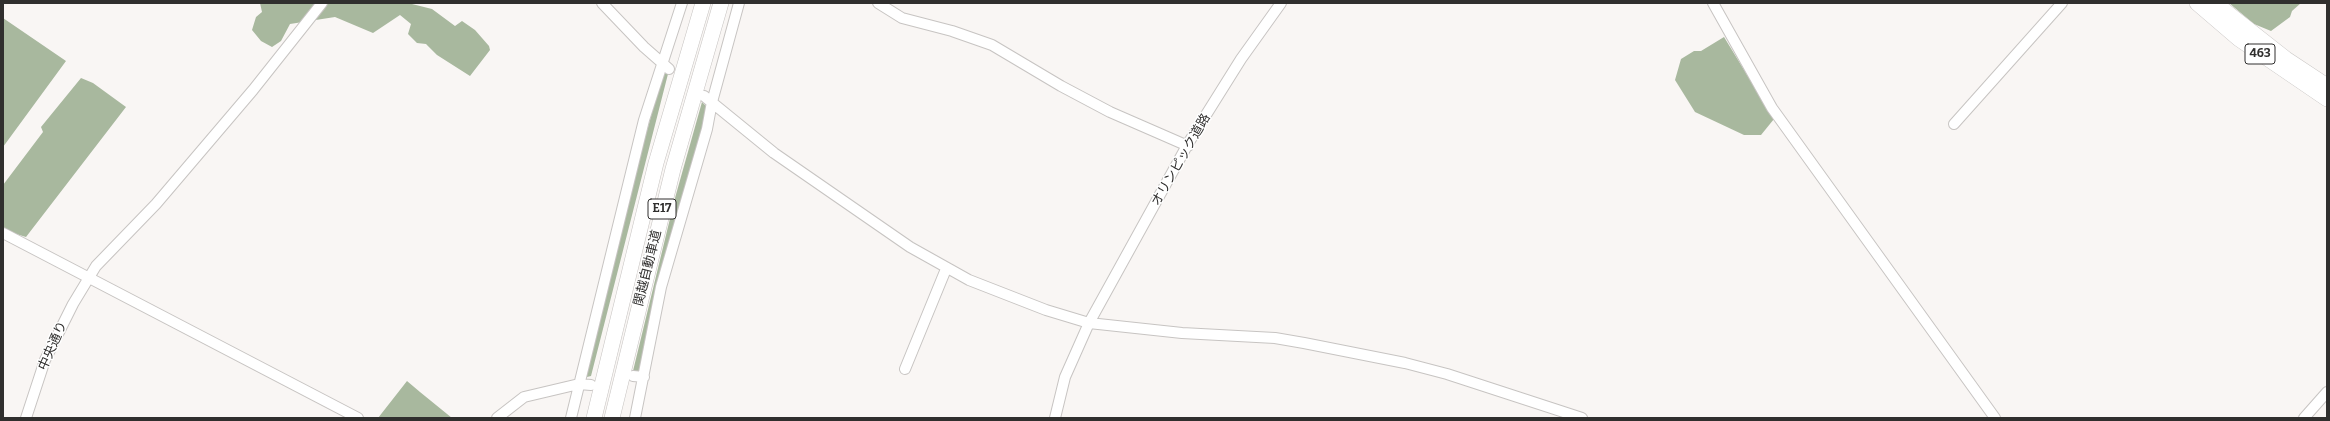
<!DOCTYPE html>
<html>
<head>
<meta charset="utf-8">
<style>
  body { margin:0 }
  #map { position:relative; width:2330px; height:421px; overflow:hidden; background:#f9f6f4; font-family:Bitter,serif }
  canvas { display:block }
  .frame { position:absolute; inset:0; border:4px solid #302f2e; pointer-events:none }
</style>
</head>
<body>
<div id="map">
<canvas width="2330" height="421"></canvas>
<div class="frame"></div>
</div>
<script>
const g = document.querySelector('canvas').getContext('2d');
g.lineJoin = 'round';
function paint(path, color) {
  g.fillStyle = color;
  g.fill(path, 'evenodd');
}
function toPath(rows) {
  const path = new Path2D();
  for (const r of rows) {
    path.moveTo(r[0], r[1]);
    for (let i = 2; i < r.length; i += 2) path.lineTo(r[i], r[i + 1]);
  }
  return path;
}
function stroke(path, color, width, dash) {
  g.strokeStyle = color;
  g.lineWidth = width;
  g.lineCap = dash ? 'butt' : 'round';
  g.setLineDash(dash || []);
  g.stroke(path);
}
function label(font, color, halo, rows, align = 'center') {
  g.font = font + ' Bitter,"Noto Sans JP",serif';
  g.lineWidth = 3;
  g.setLineDash([]);
  g.textBaseline = 'middle';
  g.strokeStyle = halo;
  g.fillStyle = color;
  for (const [text, x, y, turn = 0] of rows) {
    g.save();
    g.translate(x, y);
    g.rotate((+turn || 0) * Math.PI / 180);
    g.textAlign = isNaN(turn) ? turn : align;
    if (halo) g.strokeText(text, 0, 0);
    g.fillText(text, 0, 0);
    g.restore();
  }
}
paint(toPath([
  [260,3,408,3,432,9,455,26,462,21,475,30,489,46,490,50,470,76,437,55,426,44,417,43,408,34,411,24,400,15,373,33,335,17,290,24,281,41,272,47,261,41,252,30,256,17,262,12],
  [2229,3,2301,3,2292,11,2290,17,2271,31,2254,24],
  [3,18,66,61,3,147],
  [1724,37,1774,119,1761,135,1744,135,1695,112,1675,80,1681,59,1694,51,1701,51],
  [663,73,668,74,591,376,583,378,628,199],
  [81,78,93,83,126,107,26,237,3,230,3,185,43,132,41,127],
  [702,102,707,107,707,114,642,368,639,371,633,371,675,198],
  [407,381,420,392,452,418,378,418]
]), '#a8b89e');
const minor = toPath([
  [602,3,644,47,669,69],
  [878,3,902,18,952,31,992,45,1061,86,1110,112,1188,146],
  [1713,3,1772,108,1995,418],
  [704,96,774,153,910,247,969,280,1046,310,1089,323,1182,333,1275,338,1304,343,1405,363,1447,374,1582,418],
  [1954,124,2062,3],
  [3,233,358,418],
  [905,369,946,269],
  [633,376,644,377],
  [26,418,45,360,73,304,96,266,156,204,253,90,322,3],
  [497,418,524,397,579,384,591,385],
  [571,418,644,120,682,3],
  [635,418,661,287,707,129,712,102,739,3],
  [1055,418,1065,377,1089,323,1189,142,1241,59,1281,3],
  [2304,418,2327,392]
]);
const highway = toPath([
  [2197,3,2239,39,2327,99],
  [2215,3,2286,59,2327,86],
  [594,418,656,163,703,3],
  [612,418,673,169,721,3]
]);
stroke(minor, '#c7c4c2', 12);
stroke(highway, '#c7c4c2', 16);
stroke(minor, '#fff', 10);
stroke(highway, '#fff', 15);
for (const [x, y, w] of [
  [2260,54,30],
  [662,209,28]
]) {
  const box = new Path2D();
  box.roundRect(x - w / 2, y - 10, w, 20, 3);
  g.fillStyle = '#fff';
  g.fill(box);
  stroke(box, '#302f2e', 1);
}
label('bold 12px', '#302f2e', null, [
  ["463",2260,54],
  ["E17",662,209]
]);
label('13px', '#302f2e', '#fff', [
  ["オリンピック道路",1181,160,-60],
  ["関越自動車道",648,268,-76],
  ["中央通り",53,346,-66]
]);
</script>
</body>
</html>
